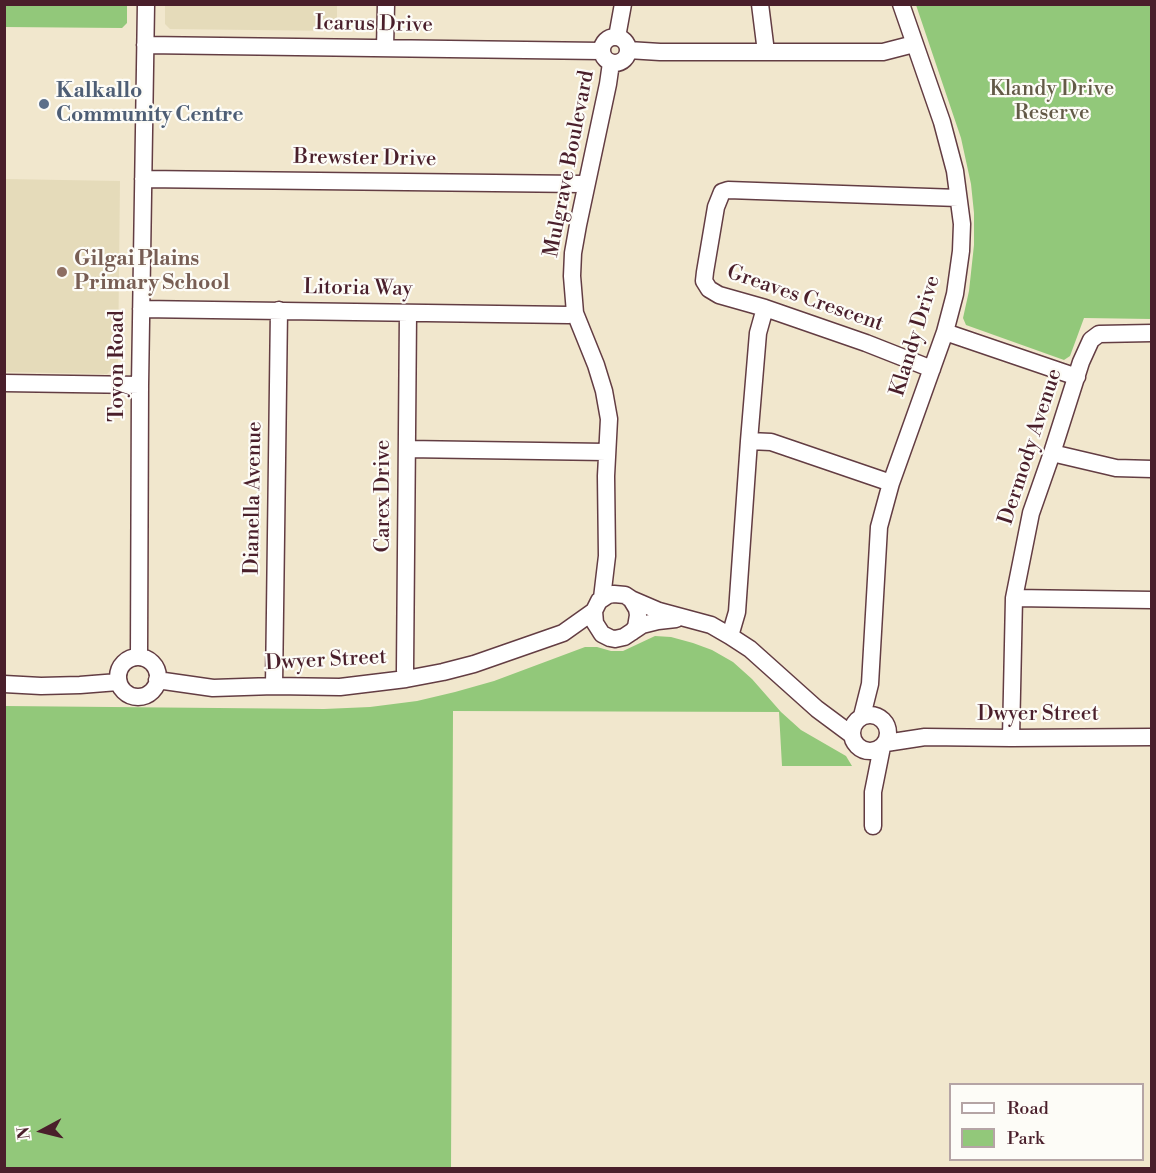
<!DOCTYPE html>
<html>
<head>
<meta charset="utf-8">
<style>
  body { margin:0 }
  #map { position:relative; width:1156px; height:1173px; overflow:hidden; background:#f1e7cd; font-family:"Libre Bodoni",serif }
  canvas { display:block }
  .frame { position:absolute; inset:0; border:6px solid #4a1f2b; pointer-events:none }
  .legend { position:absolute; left:949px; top:1083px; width:195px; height:78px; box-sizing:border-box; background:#fdfcf7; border:2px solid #b5a4a5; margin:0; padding:8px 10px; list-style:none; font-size:18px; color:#4a1f2b }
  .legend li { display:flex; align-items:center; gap:12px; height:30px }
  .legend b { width:30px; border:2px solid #b5a4a5 }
  .north { position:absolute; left:12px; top:1101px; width:60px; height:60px; -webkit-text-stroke:4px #fdfcf7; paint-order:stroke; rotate:263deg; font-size:16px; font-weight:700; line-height:24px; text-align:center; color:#4a1f2b }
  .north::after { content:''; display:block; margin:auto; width:21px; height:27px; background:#4a1f2b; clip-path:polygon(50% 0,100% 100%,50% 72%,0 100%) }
</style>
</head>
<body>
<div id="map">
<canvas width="1156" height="1173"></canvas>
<div class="frame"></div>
<ul class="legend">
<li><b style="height:8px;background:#fff"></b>Road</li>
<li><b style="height:16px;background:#92c87a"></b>Park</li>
</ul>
<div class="north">N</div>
</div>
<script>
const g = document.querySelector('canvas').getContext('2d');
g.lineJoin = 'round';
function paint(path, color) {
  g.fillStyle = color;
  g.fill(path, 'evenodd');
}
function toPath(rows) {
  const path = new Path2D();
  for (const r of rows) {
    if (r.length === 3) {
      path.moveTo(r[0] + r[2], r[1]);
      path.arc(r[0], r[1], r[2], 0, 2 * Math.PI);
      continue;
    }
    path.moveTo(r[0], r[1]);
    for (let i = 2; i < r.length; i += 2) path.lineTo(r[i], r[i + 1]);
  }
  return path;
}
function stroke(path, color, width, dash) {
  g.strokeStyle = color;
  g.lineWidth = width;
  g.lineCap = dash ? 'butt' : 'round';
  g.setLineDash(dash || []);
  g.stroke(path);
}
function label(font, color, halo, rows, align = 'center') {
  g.font = font + ' "Libre Bodoni",serif';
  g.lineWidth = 4.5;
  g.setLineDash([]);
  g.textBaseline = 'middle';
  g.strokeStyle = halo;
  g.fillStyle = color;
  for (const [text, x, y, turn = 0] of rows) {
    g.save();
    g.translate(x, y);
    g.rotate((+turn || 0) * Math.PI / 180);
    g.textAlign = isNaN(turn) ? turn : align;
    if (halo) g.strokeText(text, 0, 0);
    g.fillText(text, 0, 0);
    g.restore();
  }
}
paint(toPath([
  [165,5,337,5,337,31,170,29,165,24],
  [5,179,120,181,118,363,107,374,5,372]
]), '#e5dbba');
paint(toPath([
  [5,4,127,5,127,23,122,28,5,27],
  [916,5,1151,5,1151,319,1084,318,1070,356,1064,360,966,325,963,318,969,291,974,245,974,213,971,184,961,138],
  [655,636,671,637,693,643,712,650,733,662,752,679,781,712,801,730,846,756,852,766,782,766,779,712,453,711,451,1168,5,1168,5,706,324,709,370,707,417,701,455,692,494,681,585,647,597,647,611,651,623,651]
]), '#92c87a');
const minor = toPath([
  [760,4,766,52],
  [615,50,13],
  [617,37,623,4],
  [145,45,601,51],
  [385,48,386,4],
  [628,50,660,52,883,52,914,44],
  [143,179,582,184,586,187],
  [141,309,569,315,575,313],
  [945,332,1077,377],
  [932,369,866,343,765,308,719,295,709,289,704,281,705,272,716,207,722,192,728,190,958,198],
  [4,383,140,385],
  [749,441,771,442,891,483],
  [407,449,606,452],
  [1052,453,1116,468,1152,469],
  [602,598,607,556,606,476,609,419,604,391,596,365,575,313,572,276,573,253,578,225,608,84,611,63],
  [1014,598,1152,600],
  [631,599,659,611,711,625,730,636,750,649,817,709,852,735],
  [632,632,636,627,638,615,637,609,631,599,625,595,614,594,608,595,599,601,594,611,595,623,602,634,610,638,615,639,624,637,642,625,658,621,676,619],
  [730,636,737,612,749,441,758,333,765,308],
  [139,656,140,385,146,4],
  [138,677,20],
  [406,679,405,670,408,313],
  [157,680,213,688,274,686,340,687,406,679,443,672,474,664,563,633,594,611],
  [4,684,41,686,80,685,118,682],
  [274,686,279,310],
  [870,733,18],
  [862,716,870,684,879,527,891,483,945,332,955,294,961,251,962,224,955,171,942,122,901,4],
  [1011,738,1014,598,1031,513,1052,453,1081,362,1091,340,1099,334,1152,333],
  [886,743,925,737,1011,738,1152,737],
  [873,826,873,792,882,747]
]);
stroke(minor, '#633d43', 19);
stroke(minor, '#fff', 16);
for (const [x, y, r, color] of [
  [44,104,6,"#5c6f8a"],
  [62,272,6,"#8d6e63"]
]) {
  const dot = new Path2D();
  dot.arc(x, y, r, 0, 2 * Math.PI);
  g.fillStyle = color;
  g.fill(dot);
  stroke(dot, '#fdfcf7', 2);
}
label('21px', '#4a1f2b', '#fdfcf7', [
  ["Icarus Drive",374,25,1],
  ["Brewster Drive",365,159,1],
  ["Mulgrave Boulevard",570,164,-79],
  ["Litoria Way",358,289,1],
  ["Greaves Crescent",805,299,19],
  ["Klandy Drive",916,336,-73],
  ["Toyon Road",118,366,-90],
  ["Dermody Avenue",1031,447,-72],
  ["Carex Drive",384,496,-90],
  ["Dianella Avenue",254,498,-89],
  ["Dwyer Street",326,661,-3],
  ["Dwyer Street",1038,715]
]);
label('21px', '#635a47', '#fdfcf7', [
  ["Klandy Drive",1052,90],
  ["Reserve",1052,114]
]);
label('bold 21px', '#4e5e75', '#fdfcf7', [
  ["Kalkallo",56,92],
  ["Community Centre",56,116]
], 'left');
label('bold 21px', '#785e54', '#fdfcf7', [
  ["Gilgai Plains",74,260],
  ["Primary School",74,284]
], 'left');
</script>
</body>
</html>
